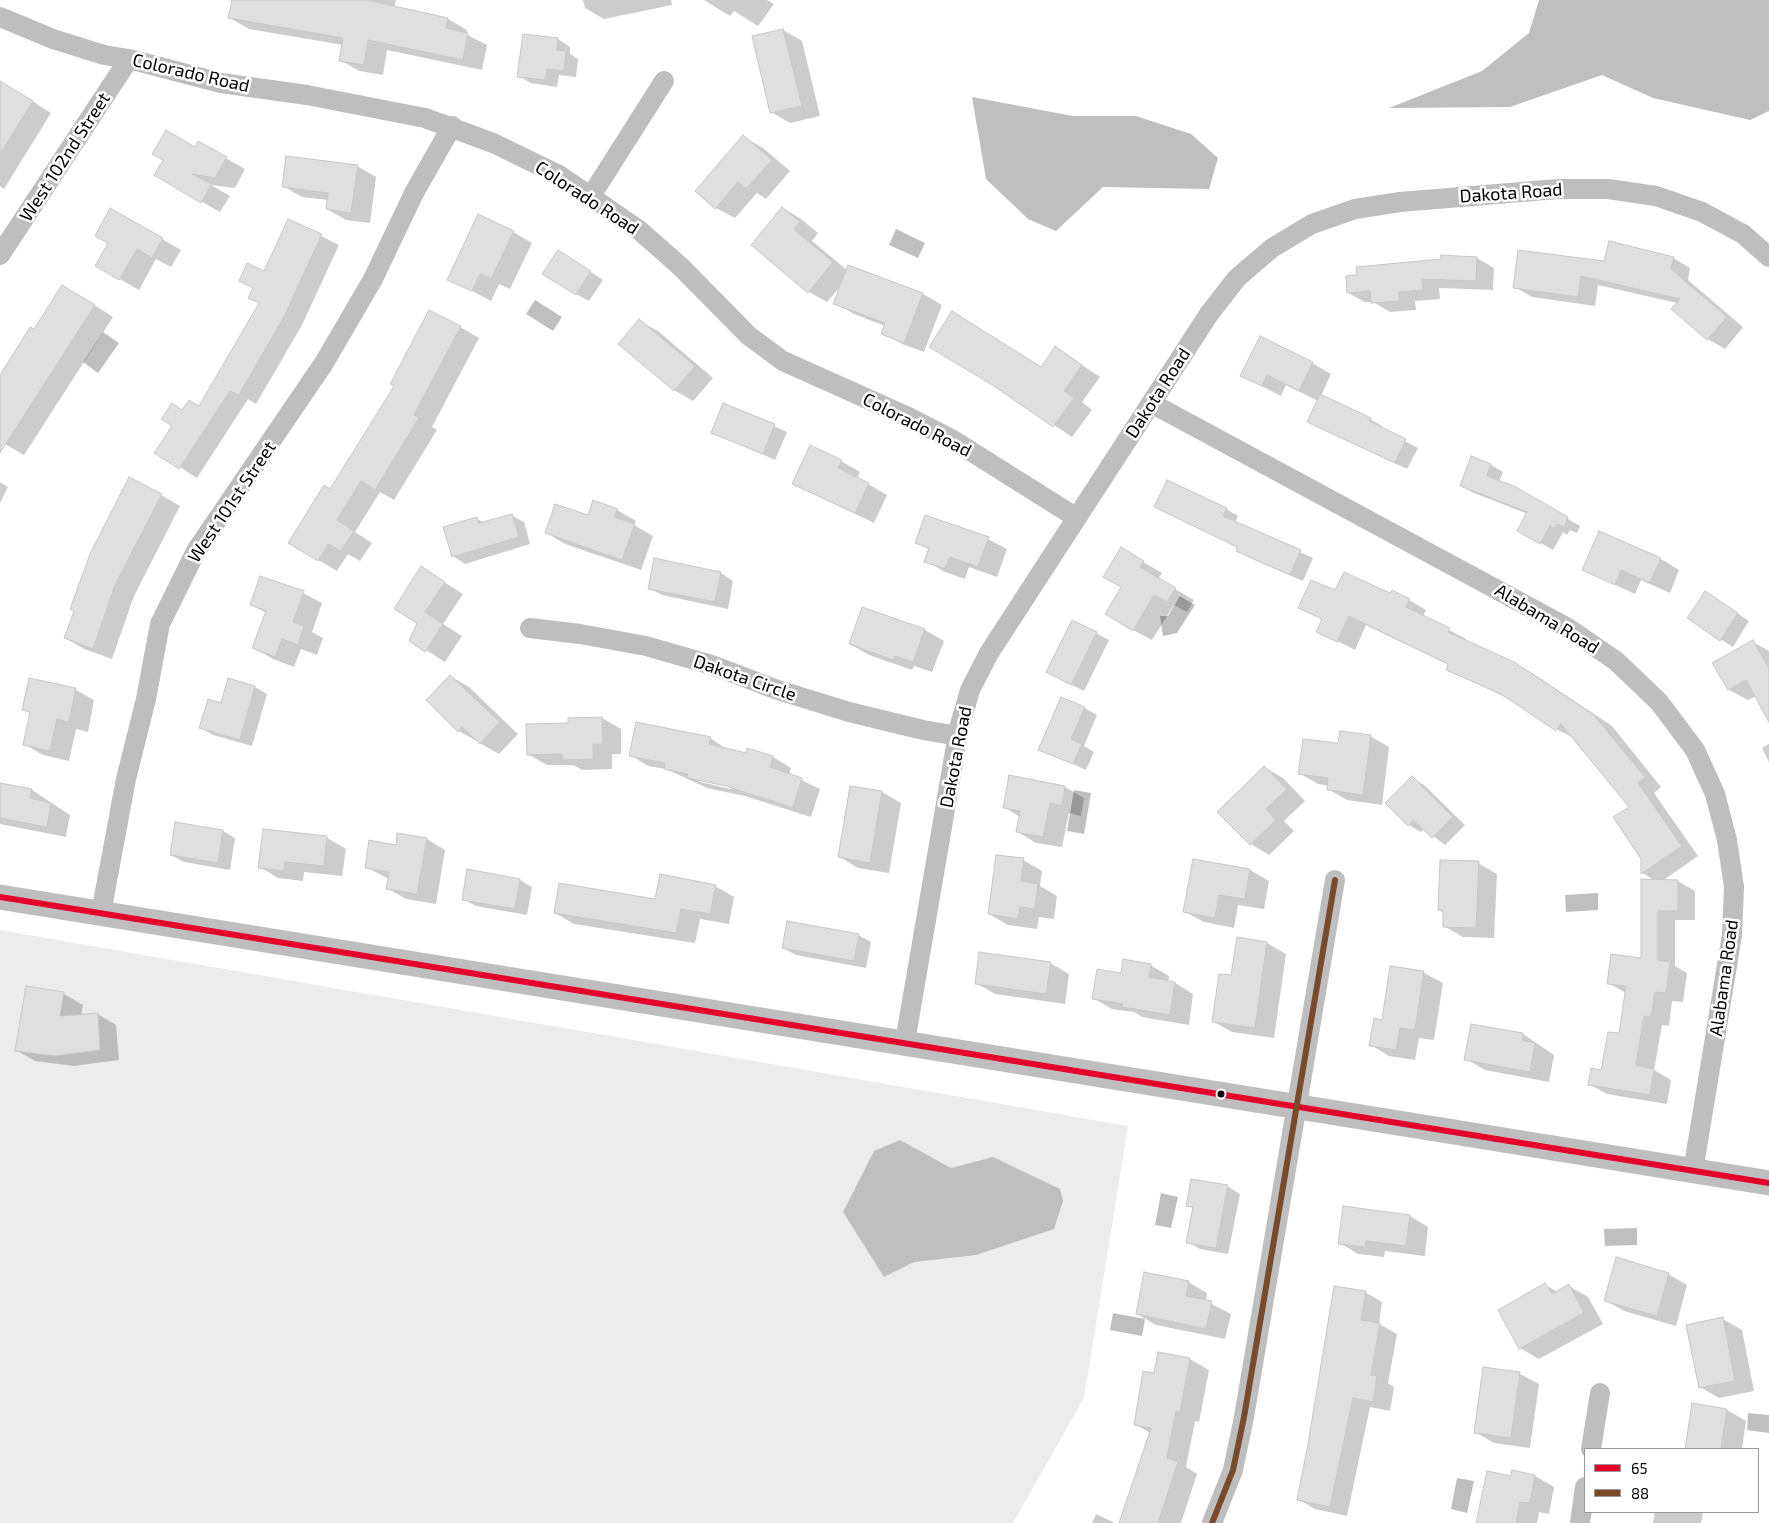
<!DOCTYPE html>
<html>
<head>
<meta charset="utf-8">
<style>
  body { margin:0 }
  #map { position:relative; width:1769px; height:1523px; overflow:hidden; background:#fff; font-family:"Exo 2",sans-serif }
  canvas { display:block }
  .legend { position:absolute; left:1584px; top:1448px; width:175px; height:65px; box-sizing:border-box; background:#fff; border:1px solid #999; margin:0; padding:6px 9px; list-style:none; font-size:15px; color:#000 }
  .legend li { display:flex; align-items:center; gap:10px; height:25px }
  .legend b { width:25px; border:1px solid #999 }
</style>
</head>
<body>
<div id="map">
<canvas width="1769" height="1523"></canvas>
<ul class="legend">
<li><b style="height:6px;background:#e4002b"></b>65</li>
<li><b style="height:6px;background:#7a4b2a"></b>88</li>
</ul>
</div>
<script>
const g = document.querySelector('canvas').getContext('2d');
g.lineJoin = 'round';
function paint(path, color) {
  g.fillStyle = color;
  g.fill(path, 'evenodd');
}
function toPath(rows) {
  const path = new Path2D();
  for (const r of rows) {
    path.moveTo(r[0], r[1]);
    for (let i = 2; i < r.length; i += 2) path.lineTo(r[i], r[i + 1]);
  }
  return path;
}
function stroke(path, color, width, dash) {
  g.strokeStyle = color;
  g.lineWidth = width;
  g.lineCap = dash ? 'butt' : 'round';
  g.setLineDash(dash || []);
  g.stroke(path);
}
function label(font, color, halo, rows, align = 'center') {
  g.font = font + ' "Exo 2",sans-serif';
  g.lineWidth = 5;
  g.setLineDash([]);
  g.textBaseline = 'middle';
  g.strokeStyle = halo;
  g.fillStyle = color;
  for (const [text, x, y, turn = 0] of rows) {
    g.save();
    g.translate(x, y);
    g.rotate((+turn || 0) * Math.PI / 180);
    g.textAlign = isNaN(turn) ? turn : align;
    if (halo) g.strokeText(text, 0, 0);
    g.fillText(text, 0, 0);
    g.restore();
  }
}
paint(toPath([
  [0,930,1128,1126,1084,1398,1013,1523,0,1523]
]), '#ececec');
paint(toPath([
  [1539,0,1769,0,1769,111,1750,120,1653,98,1602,75,1510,107,1389,108,1482,71,1529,33],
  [972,97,1073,116,1136,116,1191,134,1218,158,1209,189,1103,187,1056,231,1028,219,986,179],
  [896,229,925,243,918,258,889,245],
  [535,300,562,317,553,331,526,314],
  [103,332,119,343,98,373,83,362],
  [1180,596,1195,605,1177,633,1163,636,1160,616,1168,616],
  [1074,790,1091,793,1084,834,1067,831],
  [1598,893,1598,910,1566,912,1565,895],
  [900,1140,951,1168,993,1157,1060,1189,1063,1201,1054,1229,976,1255,914,1262,884,1277,843,1212,874,1151],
  [1161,1193,1178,1197,1171,1228,1155,1225],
  [1637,1228,1637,1245,1605,1246,1604,1229],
  [1113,1313,1145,1319,1142,1336,1110,1330],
  [1748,1413,1769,1415,1769,1433,1747,1430],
  [1457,1478,1474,1481,1467,1513,1451,1509]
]), '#bfbfbf');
paint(toPath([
  [229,0,396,0,394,7,448,19,467,30,466,34,487,45,482,70,387,50,383,75,359,71,340,60,343,45,249,29,230,18,233,1],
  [583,0,671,0,672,5,604,19,585,8],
  [704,0,767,0,774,4,758,26,734,11,730,16],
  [783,30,802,41,820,116,790,123,771,112],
  [524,35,558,39,570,47,570,54,578,59,576,77,559,75,557,87,531,83,519,76],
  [0,91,23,95,51,113,4,189,0,186],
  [744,137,763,148,790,171,766,199,757,193,735,218,716,208],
  [199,143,245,169,235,188,211,185,230,196,220,212,155,175,164,160,195,149],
  [357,166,376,177,370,223,346,220,327,209,328,200,302,197,283,186],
  [783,208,801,219,818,233,812,241,847,270,849,266,923,294,942,305,924,352,902,344,883,333,885,326,854,314,835,303,841,286,827,302,809,292],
  [111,210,181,250,171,267,156,259,139,290,97,266,110,243],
  [289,220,339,245,302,325,256,404,248,399,197,478,156,452,183,411,200,407,260,303],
  [513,232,532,243,510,289,499,284,491,301,449,279],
  [1477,258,1494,268,1493,290,1439,288,1440,299,1415,301,1416,310,1390,312,1373,302,1365,302,1348,293],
  [1673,258,1690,268,1688,280,1743,327,1725,349,1708,339,1677,303,1598,285,1595,306,1532,297,1515,287,1605,263],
  [571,259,603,280,589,301,576,294],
  [82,297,113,317,24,455,0,441,0,377],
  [639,321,658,331,713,378,693,401,674,390],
  [460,327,479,338,432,427,437,430,394,500,380,492,355,532,372,543,360,561,348,554,337,571,318,560,330,491],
  [1056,348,1100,377,1082,402,1092,410,1072,437,995,385,1042,368],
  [1312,363,1331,374,1321,396,1370,419,1382,426,1381,429,1418,448,1407,469,1321,428,1318,401,1286,385,1281,396,1242,376],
  [724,404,787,432,775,460,713,432],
  [841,461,860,472,857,478,887,495,874,523,793,484],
  [1491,465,1503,472,1499,482,1514,488,1580,526,1577,533,1570,530,1567,535,1563,532,1553,550,1518,530,1528,514,1474,493,1461,486],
  [0,482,8,487,0,503],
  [161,495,180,506,134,596,112,659,84,649,65,638,75,611],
  [1156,507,1226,509,1238,516,1235,523,1313,558,1303,581,1250,558,1237,550,1239,548],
  [617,510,636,521,634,525,653,536,641,570,565,544,547,533,588,516],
  [511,515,524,522,530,544,465,564,453,556,477,519,485,523],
  [988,539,1007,549,997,577,969,567,965,579,945,572,926,561,930,550,917,543],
  [1661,559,1679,570,1670,593,1641,580,1635,594,1584,570],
  [1140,560,1162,573,1158,579,1194,600,1187,612,1174,605,1152,640,1133,630],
  [422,568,463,594,443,624,462,636,445,662,410,640,419,623],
  [721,573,733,581,728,609,662,595,649,588],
  [1336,592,1391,595,1409,600,1426,610,1423,616,1466,639,1465,641,1532,673,1612,726,1661,787,1654,793,1698,856,1662,881,1678,881,1695,891,1695,920,1675,920,1675,966,1687,973,1683,1002,1672,1001,1669,1026,1662,1025,1654,1070,1671,1080,1667,1104,1607,1094,1589,1084,1602,1072,1620,1035,1626,993,1608,983,1642,960,1656,881,1642,873,1643,858,1631,807,1574,738,1556,729,1513,701,1447,669,1449,665,1366,625,1355,650,1318,631,1323,620,1300,608],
  [303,593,322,603,312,632,323,638,317,655,301,649,294,667,273,659,254,648,266,613,252,604],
  [1717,600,1749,621,1733,647,1720,639],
  [863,609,925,630,944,641,932,672,914,666,912,670,869,655,850,644],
  [1073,621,1109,640,1084,691,1060,679],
  [1753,642,1769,651,1769,708,1756,696,1748,700,1729,690],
  [450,676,469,687,518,734,499,754,459,731],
  [229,680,255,687,267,694,252,746,213,735,201,728,222,704],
  [76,690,94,700,88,732,76,729,69,761,43,755,24,744,31,714,23,709],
  [1085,708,1097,715,1084,746,1094,752,1086,770,1040,749],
  [602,718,621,729,621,754,612,754,612,769,582,770,573,765,547,765,528,754,569,724],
  [1370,736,1389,747,1382,805,1347,800,1328,789,1329,786,1318,784,1299,773,1339,745],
  [710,738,728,750,747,754,748,749,773,757,791,768,789,774,820,789,811,817,745,796,707,788,666,769,648,766,630,755],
  [697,779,732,786,731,789,700,782],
  [1769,744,1769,762,1762,748],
  [1264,767,1283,778,1305,801,1284,821,1294,831,1269,855,1251,844],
  [1412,778,1424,785,1465,825,1445,845,1424,829,1421,832,1409,825],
  [0,784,32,790,70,815,66,837,0,824],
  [851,787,882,792,901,803,889,873,858,868,840,857],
  [1065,787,1084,798,1081,816,1069,813,1062,847,1036,843,1018,832,1020,817,1004,807],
  [223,831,235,838,230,870,184,862,171,855],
  [327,838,346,849,342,876,304,872,303,881,278,878,260,867],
  [427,839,445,850,436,904,406,899,387,888,389,879,366,867,397,846],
  [1023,860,1042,871,1040,886,1057,896,1054,919,1039,917,1037,929,1008,925,989,914],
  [1194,860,1250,870,1269,881,1264,909,1238,905,1234,928,1204,922,1185,912],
  [1478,863,1497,874,1494,938,1463,937,1444,926,1445,913,1439,910],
  [468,871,520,880,532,887,527,915,476,906,463,899],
  [715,886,734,897,729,924,700,919,695,943,574,924,555,913,656,900],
  [858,935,871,942,866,968,796,955,783,948],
  [1238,939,1267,943,1286,954,1274,1038,1232,1032,1214,1022,1232,977],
  [1050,963,1069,974,1065,1004,995,994,976,983],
  [1150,965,1169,976,1168,982,1175,983,1193,994,1189,1025,1142,1017,1134,1012,1112,1009,1093,998,1122,974],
  [1424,973,1443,983,1434,1040,1419,1038,1415,1060,1389,1056,1371,1045,1383,1021],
  [27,987,64,994,83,1005,81,1015,98,1014,116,1025,119,1060,74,1066,35,1061,16,1050],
  [1523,1034,1554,1055,1549,1082,1485,1070,1466,1059],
  [1227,1186,1240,1194,1228,1254,1200,1249,1188,1242,1194,1209,1188,1205],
  [1410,1216,1428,1227,1425,1256,1385,1251,1384,1257,1358,1254,1340,1243],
  [1668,1274,1687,1285,1676,1326,1624,1311,1605,1300],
  [1188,1282,1207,1293,1206,1301,1231,1314,1225,1339,1156,1325,1137,1314],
  [1545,1285,1558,1292,1569,1286,1588,1297,1603,1324,1539,1359,1520,1348,1499,1311],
  [1365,1292,1382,1302,1379,1324,1397,1334,1388,1383,1394,1387,1390,1411,1370,1407,1347,1516,1315,1509,1298,1499],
  [1723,1319,1742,1330,1754,1391,1719,1398,1700,1387],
  [1159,1354,1190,1359,1209,1370,1199,1422,1195,1421,1186,1467,1197,1474,1181,1523,1120,1523,1150,1433,1135,1424,1155,1375],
  [1484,1369,1520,1374,1539,1384,1530,1448,1494,1443,1475,1432],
  [1693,1405,1727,1410,1746,1421,1742,1449,1686,1449],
  [1513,1472,1535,1476,1554,1487,1549,1514,1539,1512,1537,1523,1478,1523,1512,1477],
  [1655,1512,1703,1512,1701,1523,1653,1523],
  [1096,1514,1115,1523,1092,1523]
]), '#0003');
const building = toPath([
  [232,0,367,0,448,18,446,28,468,33,463,60,368,40,364,65,339,61,343,38,228,18,232,0],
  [783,29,802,106,770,113,752,36,783,29],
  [523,34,558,38,557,50,566,51,564,71,547,69,545,80,517,77,523,34],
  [0,81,33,101,0,154,0,81],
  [166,130,195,147,198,141,227,157,215,178,192,174,212,184,201,203,154,175,163,160,152,154,166,130],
  [743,135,772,160,746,189,738,182,715,209,695,191,743,135],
  [286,156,358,165,351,213,326,209,328,193,282,187,286,156],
  [782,207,800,222,794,229,833,262,808,293,751,245,782,207],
  [110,208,163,238,152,258,137,249,119,280,95,266,108,243,95,236,110,208],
  [478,214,514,231,491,279,480,274,472,291,447,280,478,214],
  [288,219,322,234,285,315,239,395,230,391,179,469,154,453,172,426,161,419,172,403,182,410,189,400,199,406,259,303,248,298,253,288,239,281,247,263,264,271,288,219],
  [1609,241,1674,257,1671,269,1727,317,1707,340,1671,309,1680,299,1581,276,1578,297,1513,288,1518,250,1604,261,1609,241],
  [558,250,591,271,576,295,542,274,558,250],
  [1441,255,1477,257,1476,281,1422,279,1423,290,1399,292,1400,301,1371,303,1370,291,1347,293,1346,276,1357,275,1356,267,1441,259,1441,255],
  [848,265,923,293,904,343,881,334,885,323,833,304,848,265],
  [62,285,95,305,0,453,0,375,30,327,34,329,62,285],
  [429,310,461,326,414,415,419,418,375,490,361,481,337,520,354,531,341,551,328,544,318,561,288,543,324,485,330,489,394,386,390,384,429,310],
  [952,311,1041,367,1055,346,1082,365,1064,391,1074,398,1053,427,994,386,929,347,952,311],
  [639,319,695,366,674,391,618,344,639,319],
  [1260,336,1313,362,1299,391,1267,375,1262,386,1240,376,1260,336],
  [1320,394,1371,418,1369,421,1406,439,1395,463,1307,422,1320,394],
  [723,403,775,424,763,454,711,433,723,403],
  [810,445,842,460,838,468,869,483,855,513,792,484,810,445],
  [1471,456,1491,464,1487,476,1514,486,1568,517,1564,527,1557,524,1554,529,1550,526,1540,544,1517,531,1527,512,1460,486,1471,456],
  [129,477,162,494,115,585,93,649,64,638,74,611,70,609,90,554,129,477],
  [1167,480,1227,508,1223,516,1301,550,1290,575,1236,551,1237,547,1154,507,1167,480],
  [593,500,618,509,614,517,635,524,622,560,545,533,555,504,588,515,593,500],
  [512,514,519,537,452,557,443,527,477,517,479,523,512,514],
  [925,515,989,537,978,567,950,557,945,569,924,562,929,548,915,543,925,515],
  [1599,531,1661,558,1650,583,1621,570,1615,585,1582,570,1599,531],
  [1121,547,1144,561,1140,567,1176,588,1167,602,1154,595,1133,631,1105,614,1121,587,1103,577,1121,547],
  [654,558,721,572,715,602,648,589,654,558],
  [421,566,445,582,425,612,443,624,425,652,409,641,417,623,394,609,421,566],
  [1344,572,1390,593,1392,590,1410,599,1406,607,1450,628,1448,632,1514,662,1594,715,1645,777,1638,783,1682,846,1641,874,1641,859,1613,817,1629,807,1561,724,1556,731,1501,694,1446,670,1448,664,1349,616,1337,642,1316,632,1322,619,1298,608,1311,580,1335,590,1344,572],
  [260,576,304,591,293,622,304,626,298,645,282,639,275,657,252,648,266,611,250,605,260,576],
  [1705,591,1738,613,1720,641,1687,618,1705,591],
  [862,607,925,629,913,662,895,656,893,660,849,644,862,607],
  [1072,620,1097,632,1071,685,1046,672,1072,620],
  [1753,640,1769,668,1769,722,1746,680,1728,690,1712,663,1753,640],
  [450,675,500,722,480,744,462,727,458,732,426,700,450,675],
  [29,678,76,688,69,722,57,719,50,751,23,745,30,712,22,710,29,678],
  [228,678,255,686,240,740,199,728,208,699,221,703,228,678],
  [1061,697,1085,707,1071,739,1082,744,1073,764,1038,750,1061,697],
  [602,717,603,744,593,744,593,759,562,760,562,754,527,755,526,724,568,723,568,718,602,717],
  [636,722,711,737,709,744,746,753,747,748,773,756,770,767,802,778,793,808,726,786,687,778,688,774,664,769,665,763,629,756,636,722],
  [1340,731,1371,735,1363,795,1327,790,1328,778,1298,774,1303,739,1338,743,1340,731],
  [1264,766,1287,789,1266,809,1276,820,1250,845,1217,812,1264,766],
  [1009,775,1065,786,1062,806,1050,803,1043,837,1016,832,1020,811,1003,808,1009,775],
  [1412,776,1453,817,1432,838,1413,820,1408,826,1385,803,1412,776],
  [0,783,32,789,30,798,51,803,47,827,0,818,0,783],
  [850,786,882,791,870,863,838,857,850,786],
  [175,822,223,830,218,863,170,855,175,822],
  [263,829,327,836,324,866,285,862,284,871,258,868,263,829],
  [397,833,427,838,417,894,386,889,389,872,365,868,369,840,396,845,397,833],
  [996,855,1024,858,1021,881,1038,884,1035,909,1020,907,1018,919,988,914,996,855],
  [1193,859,1250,869,1245,899,1219,895,1215,918,1183,912,1193,859],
  [1440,860,1479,861,1476,928,1443,927,1443,911,1438,910,1440,860],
  [467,869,520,879,515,909,462,900,467,869],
  [660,874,716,885,710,914,681,909,676,933,554,913,559,883,655,899,660,874],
  [1641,879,1678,880,1678,911,1658,911,1658,960,1670,962,1666,993,1655,992,1651,1017,1644,1016,1636,1065,1654,1069,1650,1095,1588,1085,1591,1068,1601,1070,1608,1032,1619,1033,1626,986,1607,984,1611,954,1641,958,1641,879],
  [787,921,859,934,854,961,782,948,787,921],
  [1237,937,1267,942,1255,1028,1212,1022,1219,974,1231,975,1237,937],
  [979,952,1051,962,1046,994,975,984,979,952],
  [1123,959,1151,964,1149,977,1175,982,1170,1015,1122,1007,1123,1004,1092,999,1097,969,1121,973,1123,959],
  [1390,966,1424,971,1415,1030,1400,1028,1396,1050,1369,1046,1374,1018,1382,1020,1390,966],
  [26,986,64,992,60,1016,98,1013,100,1050,54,1056,15,1051,26,986],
  [1471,1024,1523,1033,1522,1040,1535,1043,1530,1072,1464,1060,1471,1024],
  [1191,1179,1228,1185,1216,1248,1186,1243,1193,1207,1186,1206,1191,1179],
  [1343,1206,1410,1215,1406,1246,1366,1241,1365,1247,1338,1244,1343,1206],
  [1616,1257,1669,1273,1657,1316,1604,1301,1616,1257],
  [1144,1272,1189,1281,1186,1296,1212,1301,1206,1329,1136,1314,1144,1272],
  [1545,1283,1552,1294,1569,1284,1584,1313,1519,1349,1498,1310,1545,1283],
  [1334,1286,1366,1291,1361,1320,1380,1323,1371,1375,1377,1376,1373,1402,1353,1398,1330,1507,1297,1500,1308,1444,1334,1286],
  [1723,1317,1735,1381,1699,1388,1686,1325,1723,1317],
  [1158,1352,1190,1358,1180,1412,1176,1411,1167,1458,1178,1462,1158,1523,1119,1523,1151,1428,1134,1425,1143,1371,1154,1373,1158,1352],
  [1483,1367,1520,1372,1511,1438,1474,1433,1483,1367],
  [1692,1403,1727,1409,1721,1449,1685,1449,1692,1403],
  [1512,1470,1535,1475,1530,1503,1520,1502,1516,1523,1476,1523,1487,1471,1511,1476,1512,1470]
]);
paint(building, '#dfdfdf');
stroke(building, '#c7c7c7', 1);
stroke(toPath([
  [0,17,53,39,104,55,129,59,221,83,307,95,425,118,493,143,559,175,639,230,681,267,749,336,783,361,908,417,953,440,1077,518],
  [591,196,664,81],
  [0,255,129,59],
  [1151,403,1568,628,1616,661,1659,702,1695,750,1715,794,1727,840,1734,887,1732,935,1693,1171],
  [530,628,580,634,646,646,712,665,775,689,849,712,923,730,958,736],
  [101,913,126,779,146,699,160,624,196,551,324,363,373,279,414,193,452,126],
  [905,1042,959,728,970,690,989,653,1209,314,1237,278,1272,248,1312,224,1355,209,1400,202,1558,189,1608,189,1656,196,1702,212,1743,234,1769,257],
  [1591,1449,1600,1393],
  [1212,1523,1233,1470,1244,1417,1335,880],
  [1580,1523,1585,1487]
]), '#bebebe', 20);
stroke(toPath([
  [0,897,1769,1183]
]), '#bebebe', 25);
stroke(toPath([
  [0,897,1769,1183]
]), '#e4002b', 6);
stroke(toPath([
  [1212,1523,1233,1470,1244,1417,1335,880]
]), '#7a4b2a', 6);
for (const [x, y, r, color] of [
  [1221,1094,4.5,"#000"]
]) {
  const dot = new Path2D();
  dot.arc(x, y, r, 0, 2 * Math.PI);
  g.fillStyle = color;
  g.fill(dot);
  stroke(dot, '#fff', 2);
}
label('18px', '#000', '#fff', [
  ["Colorado Road",191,73,13],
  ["West 102nd Street",65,157,-57],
  ["Dakota Road",1511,193,-4],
  ["Colorado Road",587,198,33],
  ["Dakota Road",1158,393,-57],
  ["Colorado Road",917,425,27],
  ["West 101st Street",232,502,-56],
  ["Alabama Road",1547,619,31],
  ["Dakota Circle",745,678,19],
  ["Dakota Road",956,757,-79],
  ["Alabama Road",1724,978,-82]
]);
</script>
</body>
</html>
